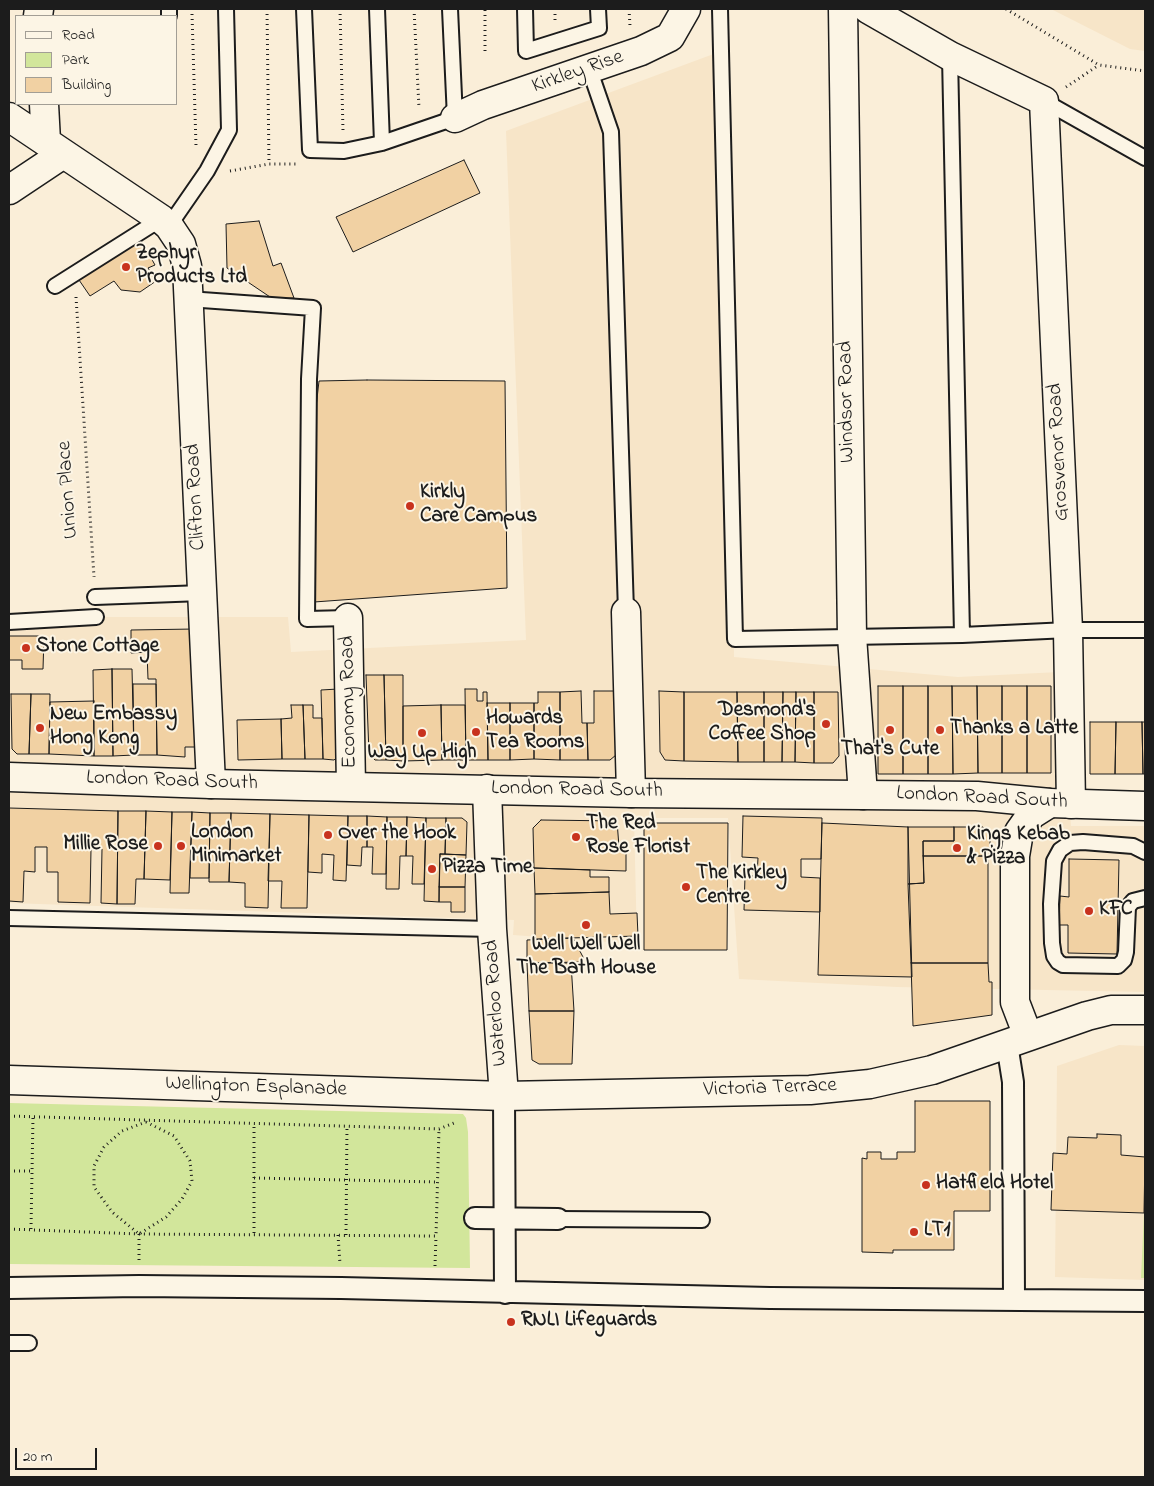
<!DOCTYPE html>
<html>
<head>
<meta charset="utf-8">
<style>
  body { margin:0 }
  #map { position:relative; width:1154px; height:1486px; overflow:hidden; background:#faeed8; font-family:"Indie Flower",sans-serif }
  canvas { display:block }
  .frame { position:absolute; inset:0; border:10px solid #1c1c1c; pointer-events:none }
  .legend { position:absolute; left:15px; top:15px; width:162px; height:90px; box-sizing:border-box; background:#fcf5e5; border:1px solid #a29e95; margin:0; padding:6px 9px; list-style:none; font-size:15px; color:#1c1c1c }
  .legend li { display:flex; align-items:center; gap:10px; height:25px }
  .legend b { width:25px; border:1px solid #a29e95 }
  .scale { position:absolute; left:15px; top:1448px; width:82px; height:22px; box-sizing:border-box; border:2px solid #1c1c1c; border-top:0; padding-left:6px; font-size:15px; line-height:18px; white-space:nowrap; color:#1c1c1c; -webkit-text-stroke:4px #fcf5e5; paint-order:stroke }
</style>
</head>
<body>
<div id="map">
<canvas width="1154" height="1486"></canvas>
<div class="frame"></div>
<ul class="legend">
<li><b style="height:6px;background:#fcf5e5"></b>Road</li>
<li><b style="height:14px;background:#d2e69b"></b>Park</li>
<li><b style="height:14px;background:#f1d1a3"></b>Building</li>
</ul>
<div class="scale">20 m</div>
</div>
<script>
const g = document.querySelector('canvas').getContext('2d');
g.lineJoin = 'round';
function paint(path, color) {
  g.fillStyle = color;
  g.fill(path, 'evenodd');
}
function toPath(rows) {
  const path = new Path2D();
  for (const r of rows) {
    path.moveTo(r[0], r[1]);
    for (let i = 2; i < r.length; i += 2) path.lineTo(r[i], r[i + 1]);
  }
  return path;
}
function stroke(path, color, width, dash) {
  g.strokeStyle = color;
  g.lineWidth = width;
  g.lineCap = dash ? 'butt' : 'round';
  g.setLineDash(dash || []);
  g.stroke(path);
}
function label(font, color, halo, rows, align = 'center') {
  g.font = font + ' "Indie Flower",sans-serif';
  g.lineWidth = 4;
  g.setLineDash([]);
  g.textBaseline = 'middle';
  g.strokeStyle = halo;
  g.fillStyle = color;
  for (const [text, x, y, turn = 0] of rows) {
    g.save();
    g.translate(x, y);
    g.rotate((+turn || 0) * Math.PI / 180);
    g.textAlign = isNaN(turn) ? turn : align;
    if (halo) g.strokeText(text, 0, 0);
    g.fillText(text, 0, 0);
    g.restore();
  }
}
paint(toPath([
  [1051,9,1145,9,1145,51,1130,49],
  [727,49,734,657,958,677,1059,672,1071,826,1145,826,1145,992,897,987,739,979,728,818,634,818,637,944,513,935,514,920,9,903,9,617,288,617,291,652,526,640,506,131],
  [1119,1045,1145,1046,1145,1280,1055,1277,1057,1066]
]), '#f7e5c8');
paint(toPath([
  [9,1103,463,1114,466,1118,468,1132,470,1268,9,1264],
  [1144,1213,1145,1213,1145,1278,1141,1278]
]), '#d2e69b');
const building = toPath([
  [464,160,480,193,353,252,336,217,464,160],
  [259,221,273,266,281,263,294,298,273,299,227,268,226,224,259,221],
  [141,240,155,265,148,268,156,281,140,292,121,290,114,281,90,296,79,280,141,240],
  [367,380,505,381,507,588,314,602,314,425,319,381,367,380],
  [195,629,197,747,185,747,185,757,157,755,156,679,148,679,147,652,131,653,131,630,195,629],
  [9,636,44,636,43,669,22,669,22,660,9,660,9,636],
  [112,669,113,756,94,756,93,670,112,669],
  [112,669,132,669,134,755,113,756,112,669],
  [366,675,384,675,386,760,375,760,369,754,366,675],
  [384,675,403,675,403,761,386,760,384,675],
  [133,684,156,684,157,755,134,755,133,684],
  [878,686,903,686,903,774,878,774,878,686],
  [903,686,928,686,928,774,903,774,903,686],
  [928,686,952,686,953,774,928,774,928,686],
  [952,686,977,686,978,773,953,774,952,686],
  [977,686,1002,686,1002,773,978,773,977,686],
  [1002,686,1027,686,1027,773,1002,773,1002,686],
  [1027,686,1051,686,1051,773,1027,773,1027,686],
  [338,689,341,754,334,760,323,759,321,690,338,689],
  [465,689,477,689,477,701,483,701,483,692,487,692,488,760,466,760,465,689],
  [581,691,582,723,587,723,588,760,560,760,560,692,581,691],
  [594,691,616,691,616,755,610,760,588,760,587,723,594,723,594,691],
  [659,691,684,692,684,761,665,760,660,752,659,691],
  [538,692,560,692,560,760,534,759,534,703,538,703,538,692],
  [684,692,737,692,738,762,684,761,684,692],
  [737,692,764,692,764,762,738,762,737,692],
  [764,692,783,692,782,762,764,762,764,692],
  [783,692,796,692,795,762,782,762,783,692],
  [796,692,814,692,814,763,795,762,796,692],
  [814,692,838,692,839,756,833,763,814,763,814,692],
  [11,694,31,694,29,754,17,754,12,749,11,694],
  [31,694,50,694,49,754,29,754,31,694],
  [94,701,94,756,49,754,50,702,94,701],
  [487,703,510,703,510,760,488,760,487,703],
  [510,703,534,703,534,759,510,760,510,703],
  [291,705,303,705,305,759,282,759,281,719,292,718,291,705],
  [303,705,313,705,313,718,322,718,323,759,305,759,303,705],
  [441,705,442,760,403,761,403,706,441,705],
  [441,705,465,705,466,760,442,760,441,705],
  [281,719,282,759,238,760,237,720,281,719],
  [1090,722,1116,722,1115,774,1090,774,1090,722],
  [1116,722,1142,722,1143,774,1115,774,1116,722],
  [1142,722,1145,722,1145,774,1143,774,1142,722],
  [9,808,118,811,117,904,101,903,102,849,91,849,90,903,58,902,58,872,47,872,47,847,35,847,35,872,24,871,23,902,9,901,9,808],
  [118,811,146,811,144,879,136,879,135,904,117,904,118,811],
  [146,811,172,812,170,880,144,879,146,811],
  [172,812,192,812,189,893,170,893,172,812],
  [192,812,210,813,209,878,190,878,192,812],
  [210,813,231,813,229,882,209,882,210,813],
  [231,813,270,814,268,908,245,907,245,883,229,882,231,813],
  [270,814,309,815,307,908,281,908,282,881,268,881,270,814],
  [309,815,348,816,346,881,333,880,334,855,322,854,322,873,308,872,309,815],
  [348,816,367,816,367,847,362,847,361,866,347,865,348,816],
  [367,816,387,817,386,874,372,874,373,847,367,847,367,816],
  [743,816,822,818,821,859,801,859,801,877,820,878,820,912,744,910,745,876,757,876,758,858,742,857,743,816],
  [387,817,407,817,406,856,400,856,399,889,386,889,387,817],
  [407,817,426,818,424,884,412,884,413,856,406,856,407,817],
  [426,818,446,818,445,854,440,854,439,902,424,901,426,818],
  [446,818,462,818,467,822,466,855,445,854,446,818],
  [541,820,617,821,619,847,626,847,626,871,534,868,533,828,541,820],
  [644,823,728,823,727,950,644,950,644,823],
  [822,823,908,827,912,977,818,975,822,823],
  [908,827,954,827,954,841,923,841,924,883,908,884,908,827],
  [954,827,983,827,990,837,990,856,923,856,923,841,954,841,954,827],
  [440,854,466,855,465,887,439,887,440,854],
  [923,856,988,856,988,963,911,963,908,884,924,883,923,856],
  [1069,859,1119,860,1117,954,1068,953,1068,925,1059,925,1060,896,1069,897,1069,859],
  [534,868,590,870,590,877,609,877,609,892,535,894,534,868],
  [439,887,465,887,465,912,451,912,451,902,439,902,439,887],
  [609,892,610,914,637,913,638,936,535,939,535,894,609,892],
  [573,938,583,957,583,962,527,963,527,940,573,938],
  [527,963,571,963,574,1011,529,1011,527,963],
  [911,963,988,963,989,982,992,982,992,1015,913,1026,911,963],
  [529,1011,574,1011,572,1064,539,1064,532,1060,529,1011],
  [915,1101,990,1101,990,1211,954,1211,954,1250,893,1250,893,1253,862,1252,862,1158,867,1159,867,1152,881,1152,881,1159,897,1159,897,1152,915,1152,915,1101],
  [1097,1134,1121,1135,1121,1155,1145,1157,1144,1213,1051,1210,1053,1153,1067,1154,1068,1137,1097,1138,1097,1134]
]);
paint(building, '#f1d1a3');
stroke(building, '#1c1c1c', 1);
const service = toPath([
  [304,9,310,150,344,151,382,143,455,118,450,9],
  [377,9,382,143],
  [525,9,526,51,599,28,598,9],
  [720,9,735,639,962,635,1068,630,1145,630],
  [169,16,169,9],
  [950,56,962,635],
  [589,68,611,132,626,612],
  [1044,101,1145,158],
  [169,226,207,171,229,130,226,9],
  [55,286,161,219],
  [188,299,313,308,309,379,307,619,348,618],
  [95,597,202,593],
  [9,622,96,617],
  [1145,852,1133,846,1083,842,1070,843,1060,850,1054,861,1051,904,1052,943,1054,956,1058,962,1063,965,1118,966,1124,960,1126,952,1128,907,1133,901,1145,898],
  [9,918,492,929],
  [558,1219,702,1220],
  [9,1343,29,1343]
]);
const pedestrian = toPath([
  [1007,1044,1013,1082,1014,1299],
  [504,1096,505,1293],
  [475,1218,558,1219],
  [9,1288,139,1286,341,1288,770,1298,1145,1301]
]);
const minor = toPath([
  [843,9,852,636,863,795],
  [868,9,950,56,1044,101,1068,630,1071,804],
  [38,16,39,9],
  [44,104,46,141],
  [9,117,161,219,169,226,181,244,187,266,211,784],
  [455,118,483,105,641,51,670,37,686,9],
  [9,190,63,154],
  [626,612,631,793],
  [348,618,351,786],
  [487,789,492,929,504,1096],
  [1028,1036,1015,1002,1015,856,1019,832,1031,815,1050,803]
]);
const secondary = toPath([
  [9,777,211,784,631,793,977,796,1050,803,1145,806],
  [9,1080,504,1096,810,1090,870,1084,932,1070,1087,1016,1111,1010,1145,1010]
]);
stroke(service, '#1c1c1c', 18);
stroke(pedestrian, '#1c1c1c', 24);
stroke(minor, '#1c1c1c', 31);
stroke(secondary, '#1c1c1c', 31);
stroke(toPath([
  [267,9,269,164],
  [340,9,343,131],
  [414,9,419,108],
  [555,9,555,20],
  [629,9,630,26],
  [1006,9,1099,65,1145,71],
  [192,14,196,146],
  [485,51,485,9],
  [1066,87,1099,65],
  [230,171,269,164,296,164],
  [76,297,94,577],
  [9,1116,439,1129,454,1123],
  [146,1122,174,1136,190,1161,192,1181,182,1199,166,1217,139,1234,112,1212,94,1187,94,1166,104,1147,122,1131,146,1122],
  [9,1171,33,1171],
  [254,1178,437,1182],
  [9,1229,139,1234,436,1236,439,1129],
  [31,1229,33,1116],
  [254,1233,254,1123],
  [139,1234,139,1263],
  [338,1235,340,1264],
  [346,1235,347,1125],
  [435,1266,436,1236]
]), '#1c1c1c', 3, [1, 4]);
stroke(service, '#fcf5e5', 14);
stroke(pedestrian, '#fcf5e5', 20);
stroke(minor, '#fcf5e5', 28);
stroke(secondary, '#fcf5e5', 28);
for (const [x, y, r, color] of [
  [126,267,5,"#c8321e"],
  [410,506,5,"#c8321e"],
  [26,648,5,"#c8321e"],
  [826,724,5,"#c8321e"],
  [40,728,5,"#c8321e"],
  [890,730,5,"#c8321e"],
  [940,730,5,"#c8321e"],
  [476,732,5,"#c8321e"],
  [422,733,5,"#c8321e"],
  [328,835,5,"#c8321e"],
  [576,837,5,"#c8321e"],
  [158,846,5,"#c8321e"],
  [181,846,5,"#c8321e"],
  [957,848,5,"#c8321e"],
  [432,869,5,"#c8321e"],
  [686,887,5,"#c8321e"],
  [1089,911,5,"#c8321e"],
  [586,925,5,"#c8321e"],
  [926,1185,5,"#c8321e"],
  [914,1232,5,"#c8321e"],
  [511,1322,5,"#c8321e"]
]) {
  const dot = new Path2D();
  dot.arc(x, y, r, 0, 2 * Math.PI);
  g.fillStyle = color;
  g.fill(dot);
  stroke(dot, '#fcf5e5', 2);
}
label('21px', '#1c1c1c', '#fcf5e5', [
  ["Kirkley Rise",578,73,-19],
  ["Windsor Road",848,402,-91],
  ["Grosvenor Road",1060,452,-93],
  ["Union Place",69,490,-94],
  ["Clifton Road",197,497,-93],
  ["Economy Road",350,702,-91],
  ["London Road South",172,782,2],
  ["London Road South",577,791,1],
  ["London Road South",982,799,3],
  ["Waterloo Road",497,1003,-94],
  ["Wellington Esplanade",256,1088,2],
  ["Victoria Terrace",770,1089,-2]
]);
label('bold 21px', '#1c1c1c', '#fcf5e5', [
  ["Zephyr",136,255],
  ["Products Ltd",136,279],
  ["Kirkly",420,494],
  ["Care Campus",420,518],
  ["Stone Cottage",36,648],
  ["Desmond's",816,712,"right"],
  ["Coffee Shop",816,736,"right"],
  ["New Embassy",50,716],
  ["Hong Kong",50,740],
  ["Howards",486,720],
  ["Tea Rooms",486,744],
  ["Thanks a Latte",950,730],
  ["That's Cute",890,751,"center"],
  ["Way Up High",422,754,"center"],
  ["The Red",586,825],
  ["Rose Florist",586,849],
  ["London",191,834],
  ["Minimarket",191,858],
  ["Over the Hook",338,835],
  ["Kings Kebab",967,836],
  ["& Pizza",967,860],
  ["Millie Rose",148,846,"right"],
  ["Pizza Time",442,869],
  ["The Kirkley",696,875],
  ["Centre",696,899],
  ["KFC",1099,911],
  ["Well Well Well",586,946,"center"],
  ["The Bath House",586,970,"center"],
  ["Hatfield Hotel",936,1185],
  ["LT1",924,1232],
  ["RNLI Lifeguards",521,1322]
], 'left');
</script>
</body>
</html>
